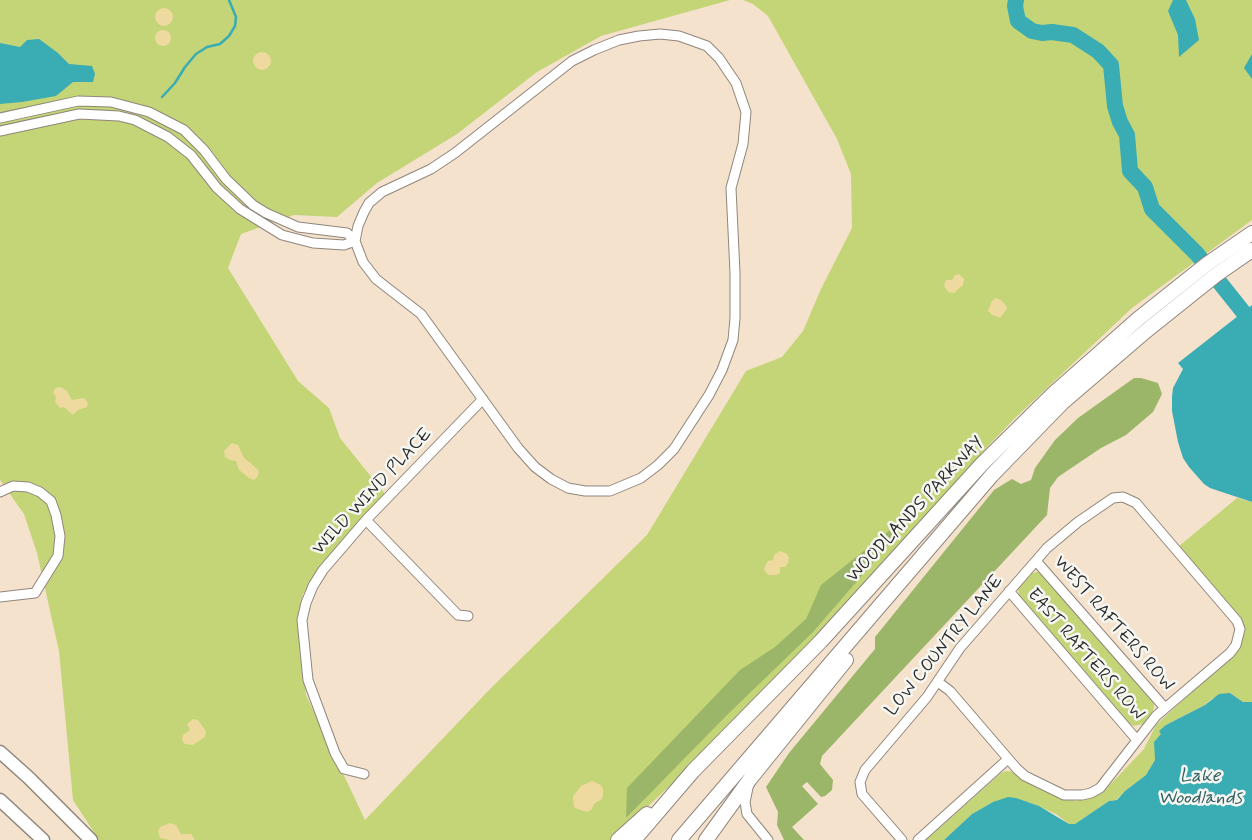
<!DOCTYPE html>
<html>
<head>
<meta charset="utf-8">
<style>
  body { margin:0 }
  canvas { display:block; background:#f5e2cc }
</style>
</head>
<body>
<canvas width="1252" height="840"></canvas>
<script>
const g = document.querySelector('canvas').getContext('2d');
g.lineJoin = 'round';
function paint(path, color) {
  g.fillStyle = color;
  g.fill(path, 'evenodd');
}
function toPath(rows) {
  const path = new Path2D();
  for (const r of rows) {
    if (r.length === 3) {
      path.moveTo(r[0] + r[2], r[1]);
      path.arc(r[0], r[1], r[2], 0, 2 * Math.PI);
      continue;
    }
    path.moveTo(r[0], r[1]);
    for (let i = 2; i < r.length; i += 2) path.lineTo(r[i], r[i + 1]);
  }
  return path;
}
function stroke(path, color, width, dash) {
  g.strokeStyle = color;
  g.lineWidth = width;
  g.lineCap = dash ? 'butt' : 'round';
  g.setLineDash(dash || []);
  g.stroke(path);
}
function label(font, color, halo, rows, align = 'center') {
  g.font = font + ' Mynerve,sans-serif';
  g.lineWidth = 5;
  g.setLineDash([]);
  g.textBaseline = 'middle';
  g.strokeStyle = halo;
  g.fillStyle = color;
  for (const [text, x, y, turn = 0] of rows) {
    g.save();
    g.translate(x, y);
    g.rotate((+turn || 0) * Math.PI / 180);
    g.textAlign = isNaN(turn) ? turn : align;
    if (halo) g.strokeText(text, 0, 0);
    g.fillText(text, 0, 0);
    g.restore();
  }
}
paint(toPath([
  [0,0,730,0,601,36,537,72,457,134,377,183,337,217,294,215,241,234,228,268,298,381,329,408,340,438,385,494,323,563,303,594,298,614,306,695,365,820,490,689,647,535,746,371,782,357,803,331,821,289,852,228,851,174,837,139,768,16,753,4,743,0,1252,0,1252,220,1132,308,1015,418,988,446,876,575,723,736,612,840,99,840,73,800,59,651,37,553,24,514,0,480],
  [1237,498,1252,502,1252,702,1243,702,1230,693,1211,699,1205,705,1166,725,1161,734,1155,754,1155,760,1146,775,1125,791,1116,800,1109,801,1075,824,1069,824,1056,814,1029,802,993,802,972,814,944,840,926,840,1001,773,1006,771,1014,772,1075,801,1102,793,1144,749,1156,725,1237,651,1242,642,1244,632,1178,547],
  [1036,572,1041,572,1153,700,1154,706,1153,711,1143,724,1134,726,1128,723,1019,597,1018,587,1030,574]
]), '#c4d577');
paint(toPath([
  [1134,378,1141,378,1158,383,1162,394,1153,412,1126,435,1101,448,1058,477,1050,488,1047,515,822,756,820,764,833,780,832,790,825,796,821,797,807,782,802,786,818,804,792,827,804,840,784,840,777,825,778,812,766,787,789,753,875,649,875,637,994,490,1012,479,1021,484,1031,480,1035,468,1055,440,1078,418],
  [894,527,897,535,813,632,727,715,626,818,627,788,740,670,775,647,806,619,821,585]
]), '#9bb668');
paint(toPath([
  [164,17,9],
  [163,38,8],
  [262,61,9],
  [959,274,964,279,963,285,954,293,948,292,944,286,946,280,952,280,955,275],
  [996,298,1001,300,1007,307,1006,310,1000,318,992,315,988,311,992,301],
  [61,387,67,391,72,400,84,398,88,403,87,407,78,410,73,415,64,407,60,408,55,402,56,397,53,392,56,388],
  [232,443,238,445,244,458,253,465,259,471,258,476,254,480,249,478,239,470,236,461,230,460,225,457,224,451],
  [780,551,787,554,789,558,788,563,785,567,780,567,780,573,777,575,768,575,764,570,765,566,768,561,773,560,774,555],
  [193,719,198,720,206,731,205,737,193,745,185,744,182,740,183,735,190,730,187,724],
  [592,781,601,785,603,789,603,796,601,800,595,803,591,810,587,812,578,809,574,807,573,796,581,786],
  [170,823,176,825,181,834,191,834,195,840,169,840,160,838,158,831,160,827]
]), '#eeda9e');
paint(toPath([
  [1173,0,1186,0,1195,19,1199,40,1179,57,1178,35,1168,11],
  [39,39,58,53,69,64,92,66,95,74,93,82,73,82,56,96,22,102,0,104,0,43,20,47,27,40],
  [1252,54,1252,79,1244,68],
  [1252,305,1252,502,1210,488,1204,484,1189,467,1183,458,1178,442,1172,411,1172,397,1173,388,1183,369,1178,363],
  [1230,693,1243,702,1252,702,1252,840,944,840,972,814,993,802,1008,797,1016,798,1039,806,1069,824,1075,824,1109,801,1117,800,1125,791,1146,775,1155,760,1154,742,1161,734,1159,731,1166,725,1205,705,1219,694]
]), '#3aacb3');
stroke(toPath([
  [162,97,175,83,185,67,196,54,207,47,220,44,229,36,235,26,236,17,229,0]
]), '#3aacb3', 2.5);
stroke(toPath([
  [1016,0,1015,6,1018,21,1032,31,1042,33,1052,32,1073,35,1098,51,1111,65,1115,106,1120,122,1127,135,1130,171,1145,187,1152,209,1197,254,1252,323]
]), '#3aacb3', 16);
const minor = toPath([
  [0,118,78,101,111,102,149,112,184,130,204,150,226,179,253,205,266,213,298,227,347,233,355,241,363,262,376,279,421,314,518,448,535,467,551,479,568,488,585,491,610,491,641,478,658,465,674,449,709,395,722,370,733,340,735,318,735,273,731,188,743,144,746,112,736,83,719,58,707,46,679,36,660,34,639,36,619,40,594,50,572,61,455,153,431,169,382,192,369,203,364,212,358,226,355,241],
  [0,131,79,114,119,116,135,120,168,137,191,155,217,188,240,209,282,235,313,243,344,245,355,241],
  [0,492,13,486,28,487,40,492,51,501,56,515,60,536,58,556,35,593,0,597],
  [366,520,458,615,468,616],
  [1036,561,1165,708],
  [1009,591,1137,740],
  [364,774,344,769,335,753,308,680,302,620,306,603,313,586,323,570,366,520,483,399],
  [749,783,745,802,747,814,768,840],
  [902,840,862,794,860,782,865,770,927,697,960,648,1047,548,1078,522,1113,498,1123,497,1136,503,1237,621,1240,629,1236,645,1230,653,1156,716,1100,788,1091,793,1082,795,1064,795,1025,776,1017,769,950,691,938,682],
  [918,840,1008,759]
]);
const secondary = toPath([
  [0,752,29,778,91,840],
  [0,800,43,840]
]);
const primary = toPath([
  [618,840,647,814],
  [634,840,693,771,821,641,982,464,1053,394,1138,319,1207,264,1252,233],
  [679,840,992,475,1062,403,1146,331,1216,275,1252,250],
  [706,840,750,779,846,660]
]);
stroke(minor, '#90867c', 11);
stroke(secondary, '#90867c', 15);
stroke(primary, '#90867c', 16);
stroke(minor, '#fff', 9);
stroke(secondary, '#fff', 12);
stroke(primary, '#fff', 14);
label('18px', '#2b2b2b', '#f6f6f2', [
  ["WILD WIND PLACE",373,492,-47],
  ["WOODLANDS PARKWAY",916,510,-47],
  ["WEST RAFTERS ROW",1113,624,49],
  ["LOW COUNTRY LANE",945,646,-51],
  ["EAST RAFTERS ROW",1085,655,49]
]);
label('italic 19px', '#315f61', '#f6f6f2', [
  ["Lake",1200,777],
  ["Woodlands",1200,799]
]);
</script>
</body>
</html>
